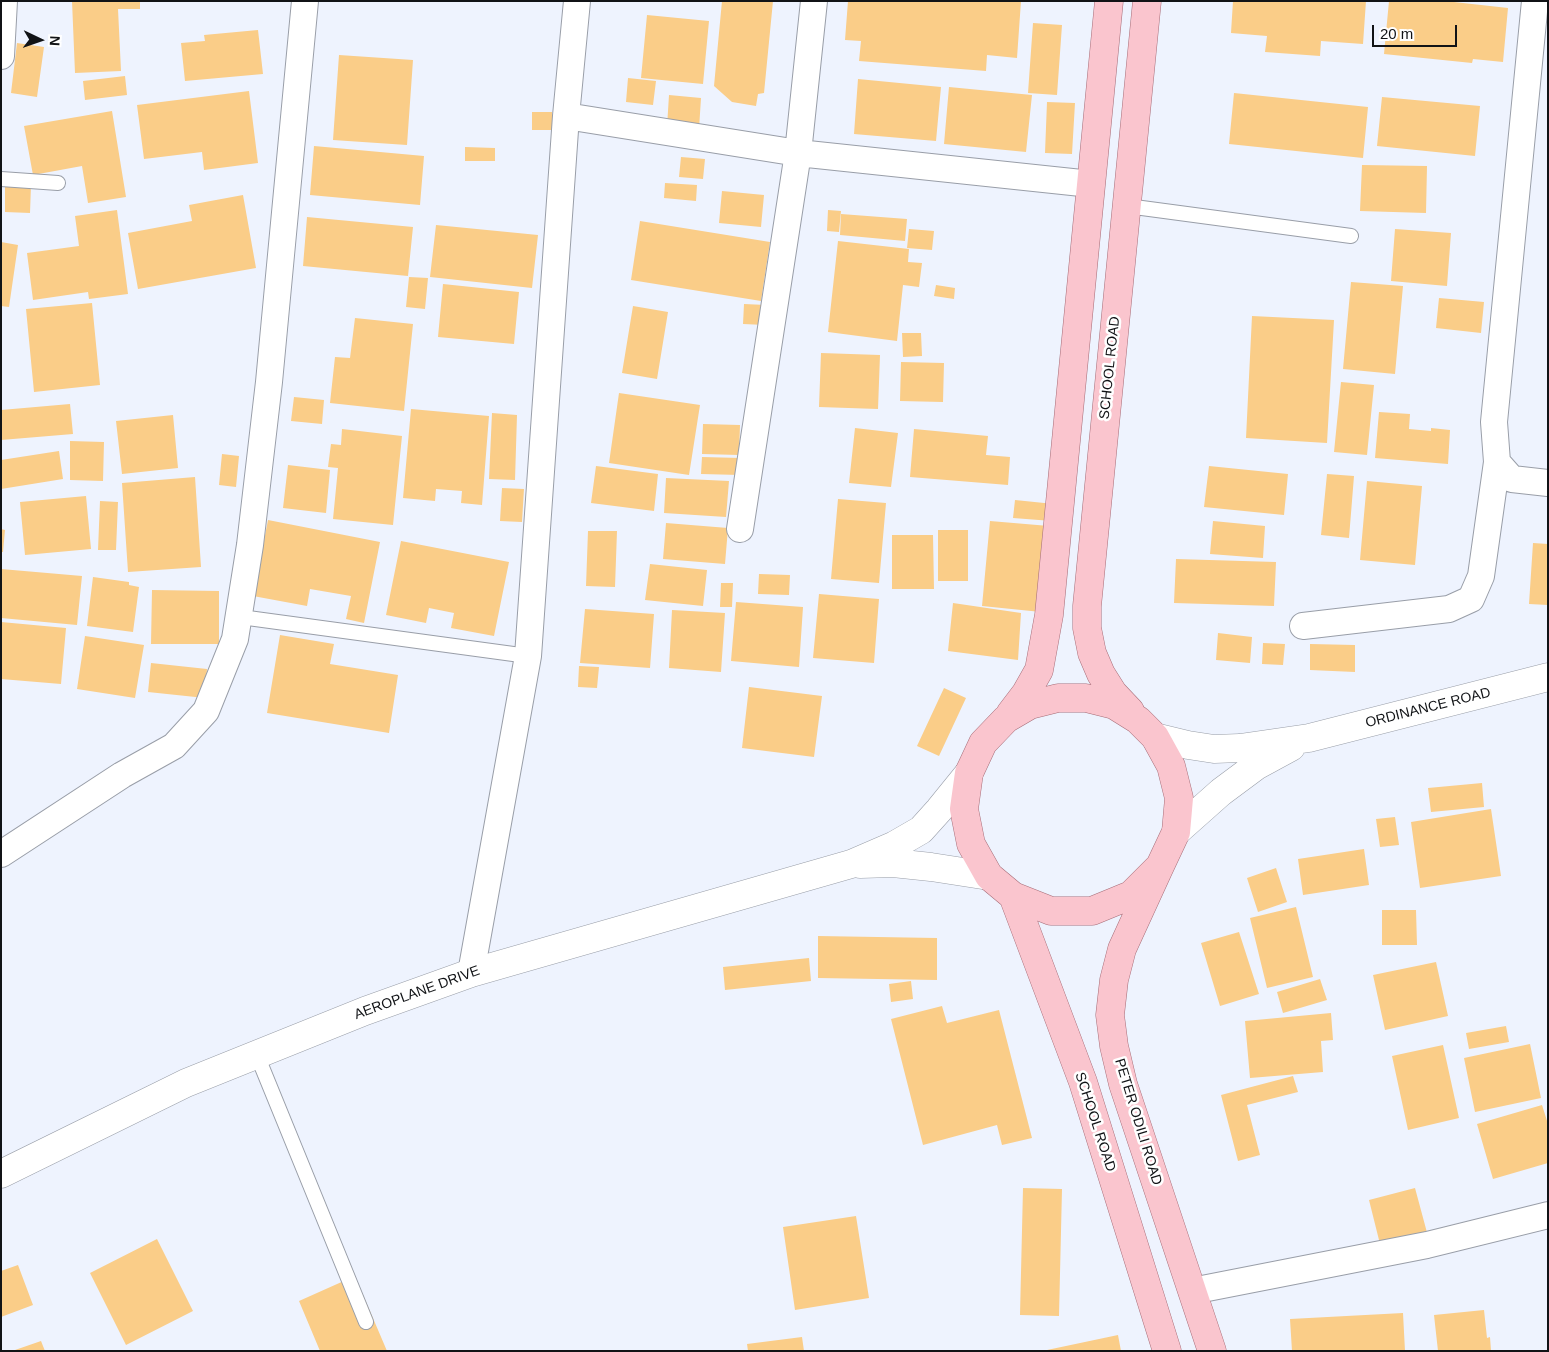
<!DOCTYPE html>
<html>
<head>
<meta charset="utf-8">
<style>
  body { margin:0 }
  #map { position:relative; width:1549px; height:1352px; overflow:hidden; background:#eef3fe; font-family:Helvetica,sans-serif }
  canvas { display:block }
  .frame { position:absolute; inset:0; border:2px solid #111316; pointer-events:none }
  .north { position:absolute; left:15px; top:15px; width:50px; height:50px; -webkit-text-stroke:4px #fff; paint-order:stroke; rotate:93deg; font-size:14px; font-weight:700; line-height:20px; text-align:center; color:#111316 }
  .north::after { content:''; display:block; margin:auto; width:18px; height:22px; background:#111316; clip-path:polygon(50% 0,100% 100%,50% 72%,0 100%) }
  .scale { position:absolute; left:1372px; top:25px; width:85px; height:22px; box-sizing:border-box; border:2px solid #111316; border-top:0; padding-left:6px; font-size:15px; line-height:18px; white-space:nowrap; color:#111316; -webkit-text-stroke:4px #fff; paint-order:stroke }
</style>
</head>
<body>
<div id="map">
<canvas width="1549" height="1352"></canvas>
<div class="frame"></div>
<div class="north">N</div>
<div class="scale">20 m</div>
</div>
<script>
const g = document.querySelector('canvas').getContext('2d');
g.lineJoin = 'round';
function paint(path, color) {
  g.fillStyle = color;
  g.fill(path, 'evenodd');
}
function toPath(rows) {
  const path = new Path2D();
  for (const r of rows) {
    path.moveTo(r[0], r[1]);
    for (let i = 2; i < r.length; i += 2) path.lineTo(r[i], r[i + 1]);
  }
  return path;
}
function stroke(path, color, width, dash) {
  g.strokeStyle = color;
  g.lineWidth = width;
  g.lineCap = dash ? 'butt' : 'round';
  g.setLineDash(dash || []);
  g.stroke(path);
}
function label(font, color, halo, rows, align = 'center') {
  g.font = font + ' Helvetica,sans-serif';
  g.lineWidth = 5;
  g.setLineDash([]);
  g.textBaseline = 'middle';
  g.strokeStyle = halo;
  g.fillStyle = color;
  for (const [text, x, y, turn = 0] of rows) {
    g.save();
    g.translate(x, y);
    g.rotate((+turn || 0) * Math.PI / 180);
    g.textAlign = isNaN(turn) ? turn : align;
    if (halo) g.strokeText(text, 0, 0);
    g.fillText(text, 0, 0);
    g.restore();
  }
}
paint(toPath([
  [72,1,140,1,140,9,118,9,121,71,75,73],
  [722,1,773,1,764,93,758,94,756,106,732,102,714,86],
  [848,1,1021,1,1017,58,987,55,986,71,859,61,861,41,845,40],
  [1233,1,1366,1,1363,44,1321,41,1320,56,1265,52,1267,36,1231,33],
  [1389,1,1445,1,1508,8,1503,62,1473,59,1472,63,1384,54],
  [647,15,709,21,703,84,641,78],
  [1033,23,1062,25,1057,95,1028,93],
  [258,30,263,74,185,81,181,43,205,41,204,35],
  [17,43,44,47,37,97,11,93],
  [339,55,413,60,407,145,333,140],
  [125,76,127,95,85,100,83,81],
  [628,78,656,81,653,105,626,102],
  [858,79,941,87,936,141,854,134],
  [949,87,1032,95,1026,152,944,144],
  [249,91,258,163,204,170,202,152,144,159,137,105],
  [1234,93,1368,107,1363,158,1229,144],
  [669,95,701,98,699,129,667,127],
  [1382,97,1480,106,1475,156,1377,146],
  [1047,102,1075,103,1072,154,1045,153],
  [112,111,126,197,88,203,82,166,33,175,24,126],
  [532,112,552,112,552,130,532,130],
  [314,146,424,156,420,205,310,195],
  [465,147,495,148,495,161,465,161],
  [681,157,705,159,703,179,679,177],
  [1362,165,1427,166,1426,213,1360,211],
  [665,183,697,185,696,201,664,198],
  [5,184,31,185,30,213,5,212],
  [722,191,764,195,761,227,719,223],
  [243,195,256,268,138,289,128,233,192,221,189,205],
  [117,210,128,294,89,299,88,292,33,300,27,253,79,246,75,216],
  [828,210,841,211,839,232,827,231],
  [841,214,907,219,905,241,840,235],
  [307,217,413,227,408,276,303,266],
  [640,221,770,242,761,301,631,280],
  [436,225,538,235,532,288,430,277],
  [909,229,934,231,932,250,907,248],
  [1395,229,1451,233,1447,286,1391,281],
  [838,241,909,249,908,262,922,263,919,287,903,285,897,341,828,332],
  [1,242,18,245,9,307,1,306],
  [409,277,428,278,425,309,406,307],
  [1351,282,1403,286,1395,374,1343,369],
  [443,284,519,292,514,344,438,337],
  [936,285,955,288,954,299,934,296],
  [1439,298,1484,302,1481,333,1436,328],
  [92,303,100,385,34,392,26,309],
  [744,304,766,305,765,325,743,324],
  [633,306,668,312,657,379,622,373],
  [1252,316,1334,320,1327,443,1246,438],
  [355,318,413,324,404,411,330,403,335,357,350,358],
  [902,333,921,333,922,356,903,357],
  [821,353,880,355,878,409,819,407],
  [901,362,944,363,943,402,900,401],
  [1341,382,1374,385,1367,455,1334,452],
  [619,393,700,405,689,475,609,463],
  [294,397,324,400,322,424,291,421],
  [70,404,73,434,1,440,1,410],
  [411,409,489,416,482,505,461,503,462,491,436,489,435,501,403,498],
  [1379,412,1410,414,1409,429,1431,431,1431,428,1450,430,1448,464,1375,458],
  [492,413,517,415,515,480,489,479],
  [173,415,178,468,122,474,116,421],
  [703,424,740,425,739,455,702,454],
  [855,428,898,433,891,487,849,483],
  [342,429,402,436,393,525,333,519,338,468,328,467,331,444,341,445],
  [914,429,988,436,986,455,1010,457,1008,485,910,477],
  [70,441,104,442,103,481,70,480],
  [59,451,63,479,1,489,1,460],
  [222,454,239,456,236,487,219,485],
  [702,457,741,458,740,475,701,474],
  [288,465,330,470,326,513,283,508],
  [596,466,658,474,654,511,591,503],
  [1209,466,1288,474,1284,515,1204,507],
  [1327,474,1354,476,1349,538,1321,535],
  [195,477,201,567,128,572,122,483],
  [666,478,729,481,726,517,664,513],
  [1367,481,1422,486,1415,565,1360,560],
  [502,488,524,489,522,522,500,521],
  [86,496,91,549,25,555,20,502],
  [838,499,886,503,879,583,831,579],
  [1015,500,1054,504,1052,521,1013,518],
  [100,501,118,502,116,550,98,550],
  [268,520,380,542,364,623,346,619,351,596,310,589,307,606,253,596],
  [990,521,1049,526,1041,612,982,606],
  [1213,521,1265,526,1263,558,1210,554],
  [666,523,728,528,725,564,663,559],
  [1,529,5,530,3,552,1,552],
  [938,530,968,530,968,581,938,581],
  [588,531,617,531,615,587,586,586],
  [892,535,933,535,934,589,892,589],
  [401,541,509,562,494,636,451,628,454,613,429,608,426,623,386,615],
  [1533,543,1548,544,1548,605,1529,604],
  [1176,559,1276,562,1274,606,1174,603],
  [650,564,707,570,703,606,645,600],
  [1,569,82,576,77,625,1,618],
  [759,574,790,575,789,595,758,594],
  [93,577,129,582,129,585,139,587,133,632,87,626],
  [721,583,733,583,732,607,720,607],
  [152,590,219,591,219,644,151,644],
  [819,594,879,599,874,663,813,658],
  [736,602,803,607,799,667,731,661],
  [953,603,1021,613,1018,660,948,651],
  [585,609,654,614,650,668,580,663],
  [672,610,725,613,721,672,669,668],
  [1,622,66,628,61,684,1,679],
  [1218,633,1252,637,1250,663,1216,660],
  [280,635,334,644,330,664,398,675,389,733,267,713],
  [85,636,144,645,135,698,77,689],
  [1263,643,1285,644,1283,665,1262,664],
  [1310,644,1355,645,1355,672,1310,670],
  [151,663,207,669,205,698,148,692],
  [579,666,599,667,597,688,578,687],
  [749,687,822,696,814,757,742,748],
  [944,688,966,698,939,756,917,746],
  [1482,783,1484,807,1431,812,1428,788],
  [1491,809,1501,876,1420,888,1411,822],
  [1395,817,1399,845,1380,847,1376,819],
  [1364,849,1369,885,1303,895,1298,859],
  [1276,868,1287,902,1258,912,1247,878],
  [1296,907,1313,977,1267,988,1250,918],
  [1382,910,1416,910,1417,945,1382,945],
  [1239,932,1259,994,1220,1006,1201,943],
  [818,936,937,938,937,980,818,978],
  [809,958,811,981,725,990,723,967],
  [1436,962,1448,1016,1385,1030,1373,975],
  [1320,979,1327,1000,1283,1013,1277,992],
  [911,981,913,999,891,1002,889,984],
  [942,1006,947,1023,999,1010,1032,1138,1002,1145,997,1125,923,1145,891,1019],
  [1331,1013,1333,1040,1321,1041,1323,1072,1250,1078,1245,1021],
  [1506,1026,1509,1042,1469,1049,1466,1033],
  [1530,1044,1541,1098,1475,1112,1464,1058],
  [1443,1045,1459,1118,1408,1130,1392,1056],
  [1293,1076,1298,1092,1247,1105,1260,1155,1238,1161,1221,1095],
  [1542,1105,1548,1124,1548,1163,1493,1179,1477,1124],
  [1023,1188,1062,1189,1059,1316,1020,1315],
  [1415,1188,1429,1240,1382,1252,1369,1200],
  [856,1216,869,1298,795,1310,783,1227],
  [157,1239,193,1311,126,1345,90,1273],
  [18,1265,33,1305,1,1317,1,1271],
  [355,1276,387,1351,320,1351,299,1301],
  [1484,1310,1487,1338,1490,1337,1491,1351,1438,1351,1434,1315],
  [1403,1313,1405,1351,1292,1351,1290,1319],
  [1118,1335,1121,1351,1047,1351,1047,1350],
  [802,1337,804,1351,748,1351,747,1344],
  [41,1341,45,1351,15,1351,15,1350]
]), '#facd88');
const service = toPath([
  [1,179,58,183],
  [1127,206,1351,236],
  [248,618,528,656],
  [257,1055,366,1322]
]);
const minor = toPath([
  [1,56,4,1],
  [566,116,798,153,1091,184],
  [1497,462,1512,479,1548,483],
  [740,529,798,153,814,1],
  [1303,626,1449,609,1471,599,1481,576,1497,462,1494,422,1535,1],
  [1,854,122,775,174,746,206,711,235,639,250,545,269,382,305,1],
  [471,973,528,656,566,116,577,1],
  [1192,1291,1427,1245,1548,1215]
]);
const tertiary = toPath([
  [1155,737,1188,745,1214,749,1240,748,1309,738,1548,677],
  [1176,832,1221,792,1256,766,1291,747],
  [860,864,893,863,931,867,989,876],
  [1,1174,186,1083,365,1011,471,973,851,864,895,845,921,830,939,810,969,773]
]);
const primary = toPath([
  [1130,711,1113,693,1101,674,1092,653,1087,628,1087,606,1147,1],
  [1010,714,1026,693,1039,670,1049,615,1109,1],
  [1160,866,1131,895,1092,911,1051,911,1013,896,989,876,971,844,964,809,969,773,983,743,1006,719,1030,705,1058,698,1086,698,1114,705,1138,720,1155,737,1171,766,1179,798,1176,832,1160,866,1122,949,1114,980,1110,1015,1114,1046,1123,1084,1212,1351],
  [1013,896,1083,1082,1167,1351]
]);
stroke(service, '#999ea8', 16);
stroke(minor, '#999ea8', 28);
stroke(tertiary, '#999ea8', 29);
stroke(primary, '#a66d78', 29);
stroke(service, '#fff', 14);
stroke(minor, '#fff', 26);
stroke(tertiary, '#fff', 28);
stroke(primary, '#fac5ce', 28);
label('14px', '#111316', '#fff', [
  ["SCHOOL ROAD",1110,368,-84],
  ["ORDINANCE ROAD",1428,708,-14],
  ["AEROPLANE DRIVE",417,993,-20],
  ["SCHOOL ROAD",1095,1122,72],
  ["PETER ODILI ROAD",1138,1122,73]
]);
</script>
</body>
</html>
